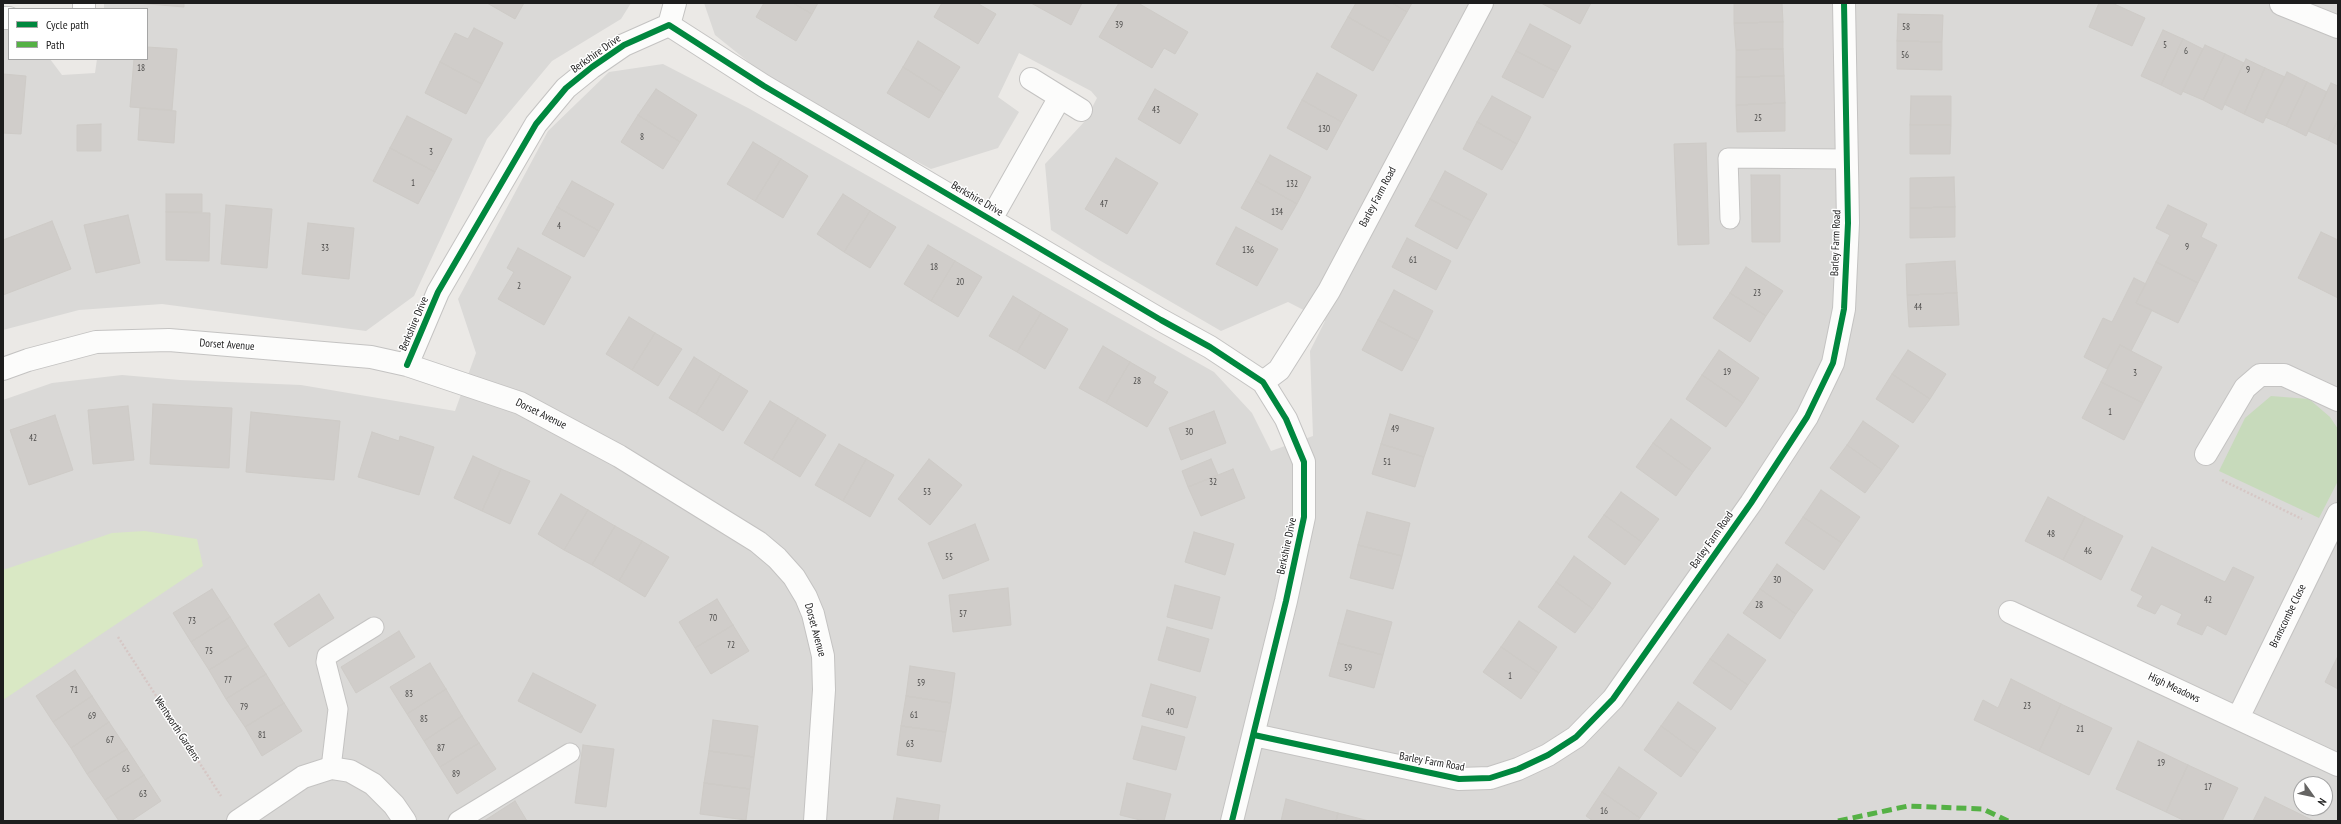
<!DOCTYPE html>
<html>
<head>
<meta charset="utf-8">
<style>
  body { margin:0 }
  #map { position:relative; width:2341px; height:824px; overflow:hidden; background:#ebe9e6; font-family:"PT Sans Narrow",sans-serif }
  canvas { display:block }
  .frame { position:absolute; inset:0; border:4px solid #1d1d1d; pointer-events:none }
  .legend { position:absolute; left:8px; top:8px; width:140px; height:52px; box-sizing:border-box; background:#fff; border:1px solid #a5a5a5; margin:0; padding:5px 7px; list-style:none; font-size:12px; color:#1d1d1d }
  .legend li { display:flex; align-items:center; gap:8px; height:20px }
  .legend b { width:20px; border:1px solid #a5a5a5 }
  .north { position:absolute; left:2293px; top:776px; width:40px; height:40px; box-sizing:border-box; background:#fff; border:1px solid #a5a5a5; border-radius:50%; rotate:123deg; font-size:11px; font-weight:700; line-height:16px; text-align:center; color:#1d1d1d }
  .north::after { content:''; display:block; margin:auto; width:14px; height:18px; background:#656463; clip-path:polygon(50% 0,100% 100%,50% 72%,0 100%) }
</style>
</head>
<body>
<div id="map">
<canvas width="2341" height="824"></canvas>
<div class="frame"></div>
<ul class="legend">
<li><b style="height:5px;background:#00873e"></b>Cycle path</li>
<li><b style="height:5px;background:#55b145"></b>Path</li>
</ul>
<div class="north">N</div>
</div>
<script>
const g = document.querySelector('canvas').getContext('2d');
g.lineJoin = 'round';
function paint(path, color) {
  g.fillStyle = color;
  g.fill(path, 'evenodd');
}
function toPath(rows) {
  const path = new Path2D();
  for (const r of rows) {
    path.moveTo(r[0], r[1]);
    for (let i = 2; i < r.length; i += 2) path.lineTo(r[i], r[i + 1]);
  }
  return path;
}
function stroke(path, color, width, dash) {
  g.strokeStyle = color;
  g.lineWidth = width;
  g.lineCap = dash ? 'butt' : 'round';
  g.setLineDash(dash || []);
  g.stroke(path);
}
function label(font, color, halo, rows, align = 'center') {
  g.font = font + ' "PT Sans Narrow",sans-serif';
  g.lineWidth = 3;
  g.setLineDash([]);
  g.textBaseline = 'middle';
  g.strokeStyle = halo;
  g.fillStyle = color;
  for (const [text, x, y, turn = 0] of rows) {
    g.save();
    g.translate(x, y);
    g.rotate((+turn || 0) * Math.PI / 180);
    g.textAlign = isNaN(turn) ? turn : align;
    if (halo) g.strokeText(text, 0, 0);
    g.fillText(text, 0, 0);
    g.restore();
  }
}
paint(toPath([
  [104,3,631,3,621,19,552,61,487,139,414,296,366,331,162,304,79,310,3,330,3,27,9,27,9,59,50,59,62,75,95,73,97,59,147,59,147,9,104,9],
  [704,3,2338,3,2338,821,3,821,3,400,52,383,122,375,180,380,301,385,455,411,476,353,458,299,548,131,609,72,663,64,750,109,1214,372,1252,413,1271,451,1313,436,1310,351,1325,321,1288,302,1221,331,1099,260,1051,230,1045,164,1085,121,1097,98,1091,91,1019,53,998,97,1019,112,998,148,931,169,883,144,761,72,715,35],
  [2301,784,2325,784,2325,808,2301,808]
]), '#dad9d7');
paint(toPath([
  [145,531,197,539,203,566,3,700,3,570,112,533]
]), '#d9e8c4');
paint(toPath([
  [2271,396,2309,399,2330,417,2338,429,2338,481,2319,518,2219,471,2245,418]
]), '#c7dabb');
const building = toPath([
  [137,3,184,3,184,7,137,3],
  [487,3,524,3,515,19,487,3],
  [764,3,793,3,812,14,796,41,756,17,764,3],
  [793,3,818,3,812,14,793,3],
  [942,3,977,3,996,14,978,44,934,17,942,3],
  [1031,3,1082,3,1071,25,1031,3],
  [1119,3,1138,3,1188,32,1175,54,1164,48,1152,68,1099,37,1119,3],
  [1356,3,1392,3,1407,12,1390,41,1348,17,1356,3],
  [1392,3,1412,3,1407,12,1392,3],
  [1541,3,1591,3,1580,24,1541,3],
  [1734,3,1782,3,1783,22,1734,23,1734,3],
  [2099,3,2112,3,2145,18,2132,46,2089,27,2099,3],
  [1898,14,1943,15,1942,42,1897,41,1898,14],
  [1348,17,1390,41,1373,71,1331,47,1348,17],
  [1783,22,1783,49,1736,50,1734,23,1783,22],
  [1530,24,1571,46,1557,72,1516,51,1530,24],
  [474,28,503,43,482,84,440,62,455,33,468,39,474,28],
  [2163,30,2183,39,2161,85,2141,76,2163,30],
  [2183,39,2203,49,2181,95,2161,85,2183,39],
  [918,41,960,67,944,93,903,67,918,41],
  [1897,41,1942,42,1942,70,1897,69,1897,41],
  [2205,45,2225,54,2203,100,2182,91,2205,45],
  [147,47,177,49,172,110,130,107,134,59,147,59,147,47],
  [1783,49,1784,76,1736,77,1736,50,1783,49],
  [1516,51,1557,72,1543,98,1502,77,1516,51],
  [2225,54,2244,63,2222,110,2203,100,2225,54],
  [2246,59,2265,68,2244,114,2224,104,2246,59],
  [440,62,482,84,466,114,425,93,440,62],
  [903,67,944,93,929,118,887,93,903,67],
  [2265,68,2285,77,2263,123,2244,114,2265,68],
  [2287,72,2307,82,2286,126,2265,117,2287,72],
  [1317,73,1357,95,1342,122,1302,100,1317,73],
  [3,74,26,76,21,134,3,133,3,74],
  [1784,76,1785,103,1736,105,1736,77,1784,76],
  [2307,82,2327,92,2306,136,2286,126,2307,82],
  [2331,83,2338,86,2338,120,2328,140,2308,131,2331,83],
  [656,89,697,115,680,142,638,115,656,89],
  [1155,89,1198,114,1180,144,1138,119,1155,89],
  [1492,96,1531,117,1517,144,1477,122,1492,96],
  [1911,96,1951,96,1951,125,1910,125,1911,96],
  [1302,100,1342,122,1327,150,1287,128,1302,100],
  [1785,103,1785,131,1737,132,1736,105,1785,103],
  [140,108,176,111,174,143,138,140,140,108],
  [638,115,680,142,663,169,621,142,638,115],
  [407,116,452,139,435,172,390,148,407,116],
  [2338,120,2338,145,2328,140,2338,120],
  [1477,122,1517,144,1502,170,1463,149,1477,122],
  [101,124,101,151,77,151,77,125,101,124],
  [1910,125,1951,125,1950,154,1910,154,1910,125],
  [753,142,781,159,755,201,727,184,753,142],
  [1706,143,1709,244,1678,245,1674,144,1706,143],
  [390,148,435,172,418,204,373,181,390,148],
  [1270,155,1311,177,1297,204,1256,181,1270,155],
  [1116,158,1158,183,1127,234,1085,209,1116,158],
  [781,159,808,176,783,218,755,201,781,159],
  [1445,171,1487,194,1472,221,1430,199,1445,171],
  [1751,175,1780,175,1780,242,1752,242,1751,175],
  [1954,177,1955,207,1910,208,1910,178,1954,177],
  [572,181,614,204,599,231,557,207,572,181],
  [1256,181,1297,204,1282,230,1241,208,1256,181],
  [166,194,202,194,202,212,166,212,166,194],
  [843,194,870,211,844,252,817,234,843,194],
  [1430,199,1472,221,1457,249,1415,226,1430,199],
  [226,205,272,209,267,268,221,264,226,205],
  [2168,205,2207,224,2201,237,2217,245,2198,283,2156,262,2170,235,2156,228,2168,205],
  [557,207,599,231,584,257,542,234,557,207],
  [1955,207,1955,237,1910,238,1910,208,1955,207],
  [870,211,896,227,870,268,844,252,870,211],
  [166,212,210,213,209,261,166,260,166,212],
  [128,215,140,263,96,273,84,225,128,215],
  [52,221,71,269,3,295,3,240,52,221],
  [308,223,354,228,349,279,302,274,308,223],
  [1236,227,1278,249,1257,286,1216,264,1236,227],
  [2321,232,2338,240,2338,298,2298,278,2321,232],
  [1407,238,1451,261,1436,290,1392,267,1407,238],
  [928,245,955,261,931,301,904,284,928,245],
  [518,248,571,277,544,325,498,299,514,272,507,268,518,248],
  [955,261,982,277,958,317,931,301,955,261],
  [1955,261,1957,293,1907,295,1906,264,1955,261],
  [2156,262,2198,283,2178,323,2136,303,2156,262],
  [1746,267,1783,291,1766,316,1730,293,1746,267],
  [2134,278,2146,284,2136,303,2152,310,2131,351,2120,345,2107,369,2084,357,2103,318,2112,322,2134,278],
  [1394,290,1433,311,1418,341,1378,320,1394,290],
  [1730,293,1766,316,1750,342,1713,318,1730,293],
  [1957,293,1959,325,1909,327,1907,295,1957,293],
  [1013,296,1041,313,1017,352,989,336,1013,296],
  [1041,313,1068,329,1045,369,1017,352,1041,313],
  [629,317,655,333,632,370,606,354,629,317],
  [1378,320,1418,341,1402,371,1362,350,1378,320],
  [655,333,682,349,658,386,632,370,655,333],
  [2120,345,2162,367,2143,403,2101,382,2120,345],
  [1103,346,1130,362,1106,403,1079,388,1103,346],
  [1719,350,1759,378,1743,403,1702,375,1719,350],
  [1908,350,1946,374,1930,399,1892,374,1908,350],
  [694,357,721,374,696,414,669,398,694,357],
  [1130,362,1156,377,1153,383,1168,392,1147,427,1106,403,1130,362],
  [721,374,748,391,723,431,696,414,721,374],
  [1892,374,1930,399,1913,423,1876,399,1892,374],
  [1702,375,1743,403,1726,427,1686,399,1702,375],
  [2101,382,2143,403,2124,440,2082,418,2101,382],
  [770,401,798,418,772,460,744,443,770,401],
  [153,404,232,408,229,468,150,464,153,404],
  [128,406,134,460,93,464,88,410,128,406],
  [1214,411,1226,443,1181,460,1169,428,1214,411],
  [251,412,340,421,334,480,246,472,251,412],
  [1390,414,1434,428,1424,457,1381,444,1390,414],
  [55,415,73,470,29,485,10,430,55,415],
  [798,418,826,435,800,477,772,460,798,418],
  [1671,419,1711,448,1693,472,1653,443,1671,419],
  [1863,421,1899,446,1882,470,1847,445,1863,421],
  [372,432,399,441,400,436,434,447,419,495,358,477,372,432],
  [1653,443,1693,472,1676,496,1636,467,1653,443],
  [839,444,866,459,843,501,815,485,839,444],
  [1381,444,1424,457,1415,487,1372,474,1381,444],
  [1847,445,1882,470,1865,493,1830,468,1847,445],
  [473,456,501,469,482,511,454,498,473,456],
  [866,459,894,475,870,517,843,501,866,459],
  [929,459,962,485,930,525,898,499,929,459],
  [1211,459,1218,475,1188,487,1182,471,1211,459],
  [501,469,530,481,510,524,482,511,501,469],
  [1233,469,1245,498,1201,516,1188,487,1233,469],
  [1821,490,1860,517,1842,543,1803,517,1821,490],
  [1621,492,1659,519,1642,542,1604,515,1621,492],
  [561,494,588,510,564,550,538,534,561,494],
  [2048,497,2085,517,2063,560,2025,541,2048,497],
  [588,510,615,526,592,565,564,550,588,510],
  [1367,512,1410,523,1402,556,1358,545,1367,512],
  [1604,515,1642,542,1625,565,1588,537,1604,515],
  [1803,517,1842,543,1824,570,1785,543,1803,517],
  [2085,517,2123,536,2101,580,2063,560,2085,517],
  [975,524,989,560,943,579,928,543,975,524],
  [615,526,642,541,619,581,592,565,615,526],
  [1194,532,1234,544,1225,575,1185,562,1194,532],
  [642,541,669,557,645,597,619,581,642,541],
  [1358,545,1402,556,1393,589,1350,578,1358,545],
  [2152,547,2225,582,2233,567,2254,577,2226,635,2207,625,2202,635,2177,624,2182,614,2161,604,2155,614,2137,606,2143,596,2131,590,2152,547],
  [1574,556,1611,583,1593,609,1556,582,1574,556],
  [1777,564,1813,590,1796,614,1760,589,1777,564],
  [1556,582,1593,609,1575,633,1538,607,1556,582],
  [1175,585,1220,597,1212,629,1167,617,1175,585],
  [1008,588,1011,625,953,632,949,595,1008,588],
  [212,589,230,617,191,642,173,613,212,589],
  [1760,589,1796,614,1780,639,1743,613,1760,589],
  [319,594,334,618,289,647,274,624,319,594],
  [717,599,733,625,695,648,679,622,717,599],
  [1347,610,1392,622,1383,655,1338,643,1347,610],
  [230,617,248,646,209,670,191,642,230,617],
  [1519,621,1557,647,1539,673,1501,647,1519,621],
  [733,625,749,651,711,674,695,648,733,625],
  [1167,627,1209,639,1200,672,1158,660,1167,627],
  [399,631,415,657,356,693,341,667,399,631],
  [1728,634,1766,660,1748,685,1710,659,1728,634],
  [1338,643,1383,655,1374,688,1329,676,1338,643],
  [248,646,266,674,226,699,209,670,248,646],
  [1501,647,1539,673,1521,699,1483,672,1501,647],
  [2338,656,2338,689,2325,682,2338,656],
  [1710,659,1748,685,1731,710,1693,683,1710,659],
  [430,663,446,689,407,714,390,687,430,663],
  [910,666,955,673,951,703,906,696,910,666],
  [75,670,92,696,53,722,36,696,75,670],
  [533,673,596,705,581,733,518,701,533,673],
  [266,674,284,703,245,727,226,699,266,674],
  [2011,679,2061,704,2039,751,1974,720,1983,700,1998,708,2011,679],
  [1151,684,1196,697,1187,728,1142,716,1151,684],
  [446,689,462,716,424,741,407,714,446,689],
  [92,696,109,722,71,748,53,722,92,696],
  [906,696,951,703,946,732,901,726,906,696],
  [1678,702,1716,728,1698,753,1661,726,1678,702],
  [284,703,302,731,262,756,245,727,284,703],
  [2061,704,2112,728,2089,775,2039,751,2061,704],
  [462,716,479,743,440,767,424,741,462,716],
  [713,720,758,726,754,757,709,751,713,720],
  [109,722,127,749,87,774,71,748,109,722],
  [901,726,946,732,941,762,897,755,901,726],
  [1142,726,1185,737,1176,770,1133,759,1142,726],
  [1661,726,1698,753,1681,777,1644,750,1661,726],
  [2138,741,2188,765,2166,812,2116,789,2138,741],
  [479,743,496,769,457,794,440,767,479,743],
  [583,745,614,749,606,807,575,803,583,745],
  [127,749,144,775,105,800,87,774,127,749],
  [709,751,754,757,750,789,704,783,709,751],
  [2188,765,2238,788,2222,821,2185,821,2166,812,2188,765],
  [1619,767,1657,793,1640,818,1602,792,1619,767],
  [144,775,161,801,131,821,119,821,105,800,144,775],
  [704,783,750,789,746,820,700,814,704,783],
  [1127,783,1171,794,1164,821,1144,821,1120,815,1127,783],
  [1602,792,1640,818,1638,821,1593,821,1586,816,1602,792],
  [2265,797,2314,821,2253,821,2265,797],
  [897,798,940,805,938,821,893,821,897,798],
  [1286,799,1338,813,1336,821,1281,821,1286,799],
  [515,801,527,821,484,821,515,801],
  [1338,813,1369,821,1336,821,1338,813]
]);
paint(building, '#d0cdca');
stroke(building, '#cecbc7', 1);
const service = toPath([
  [1730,219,1728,158,1847,159],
  [331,768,338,709,326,662,327,656,374,627],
  [458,821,570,753]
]);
const minor = toPath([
  [2281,4,2338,27],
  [84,9,84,3],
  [3,18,9,18],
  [669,25,675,3],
  [1031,79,1060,97],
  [991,219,1060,97,1081,110],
  [407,365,438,292,536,124,566,88,592,67,624,45,669,25,764,86,1161,320,1210,347,1263,382,1286,419,1304,462,1304,517,1286,601,1232,821],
  [3,369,28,360,96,342,169,340,371,357,407,365,520,403,619,456,758,542,777,558,794,577,806,597,813,614,823,656,824,690,815,821],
  [1263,382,1279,370,1329,291,1482,3],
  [2206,454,2245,388,2260,375,2284,375,2338,400],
  [2010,612,2338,765],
  [2238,718,2338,514],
  [1254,735,1459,779,1490,778,1518,769,1548,755,1576,737,1613,699,1751,503,1807,417,1833,363,1844,309,1848,223,1844,3],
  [238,821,303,777,331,768,350,771,373,784,394,805,405,821]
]);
stroke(service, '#c4c3c2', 21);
stroke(minor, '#c4c3c2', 24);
stroke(toPath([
  [2222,480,2302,519],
  [118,637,221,796]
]), '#d6c7c5', 2.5, [2, 2]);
stroke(service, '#fcfcfb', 19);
stroke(minor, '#fcfcfb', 22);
stroke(toPath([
  [1838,821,1908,806,1983,809,2008,821]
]), '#55b145', 5, [10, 5]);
stroke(toPath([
  [407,365,438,292,536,124,566,88,592,67,624,45,669,25,764,86,1161,320,1210,347,1263,382,1286,419,1304,462,1304,517,1286,601,1232,821],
  [1254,735,1459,779,1490,778,1518,769,1548,755,1576,737,1613,699,1751,503,1807,417,1833,363,1844,309,1848,223,1844,3]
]), '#00873e', 6);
label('9px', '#4a4948', null, [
  ["39",1119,25],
  ["58",1906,27],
  ["5",2165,45],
  ["6",2186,51],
  ["56",1905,55],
  ["18",141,68],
  ["9",2248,70],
  ["43",1156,110],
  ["25",1758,118],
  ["130",1324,129],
  ["8",642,137],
  ["3",431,152],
  ["1",413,183],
  ["132",1292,184],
  ["47",1104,204],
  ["134",1277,212],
  ["4",559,226],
  ["9",2187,247],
  ["33",325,248],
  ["136",1248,250],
  ["61",1413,260],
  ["18",934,267],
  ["20",960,282],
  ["2",519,286],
  ["23",1757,293],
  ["44",1918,307],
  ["19",1727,372],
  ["3",2135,373],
  ["28",1137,381],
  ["1",2110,412],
  ["49",1395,429],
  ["30",1189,432],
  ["42",33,438],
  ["51",1387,462],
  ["32",1213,482],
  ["53",927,492],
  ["48",2051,534],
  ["46",2088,551],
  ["55",949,557],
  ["30",1777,580],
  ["42",2208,600],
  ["28",1759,605],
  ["57",963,614],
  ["70",713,618],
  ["73",192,621],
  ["72",731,645],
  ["75",209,651],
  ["59",1348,668],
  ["1",1510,676],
  ["77",228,680],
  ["59",921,683],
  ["71",74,690],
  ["83",409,694],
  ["23",2027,706],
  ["79",244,707],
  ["40",1170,712],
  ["61",914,715],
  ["69",92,716],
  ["85",424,719],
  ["21",2080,729],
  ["81",262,735],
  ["67",110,740],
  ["63",910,744],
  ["87",441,748],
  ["19",2161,763],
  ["65",126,769],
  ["89",456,774],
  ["17",2208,787],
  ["63",143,794],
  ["16",1604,811]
]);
label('11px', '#1d1d1d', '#fff', [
  ["Berkshire Drive",596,54,-35],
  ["Barley Farm Road",1378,197,-62],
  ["Berkshire Drive",977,199,30],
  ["Barley Farm Road",1836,243,-88],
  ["Berkshire Drive",414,324,-67],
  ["Dorset Avenue",227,345,4],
  ["Dorset Avenue",541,414,26],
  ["Barley Farm Road",1712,540,-55],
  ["Berkshire Drive",1287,546,-78],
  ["Branscombe Close",2288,616,-64],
  ["Dorset Avenue",815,630,75],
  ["High Meadows",2174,688,25],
  ["Wentworth Gardens",177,729,57],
  ["Barley Farm Road",1432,762,10]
]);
</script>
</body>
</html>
